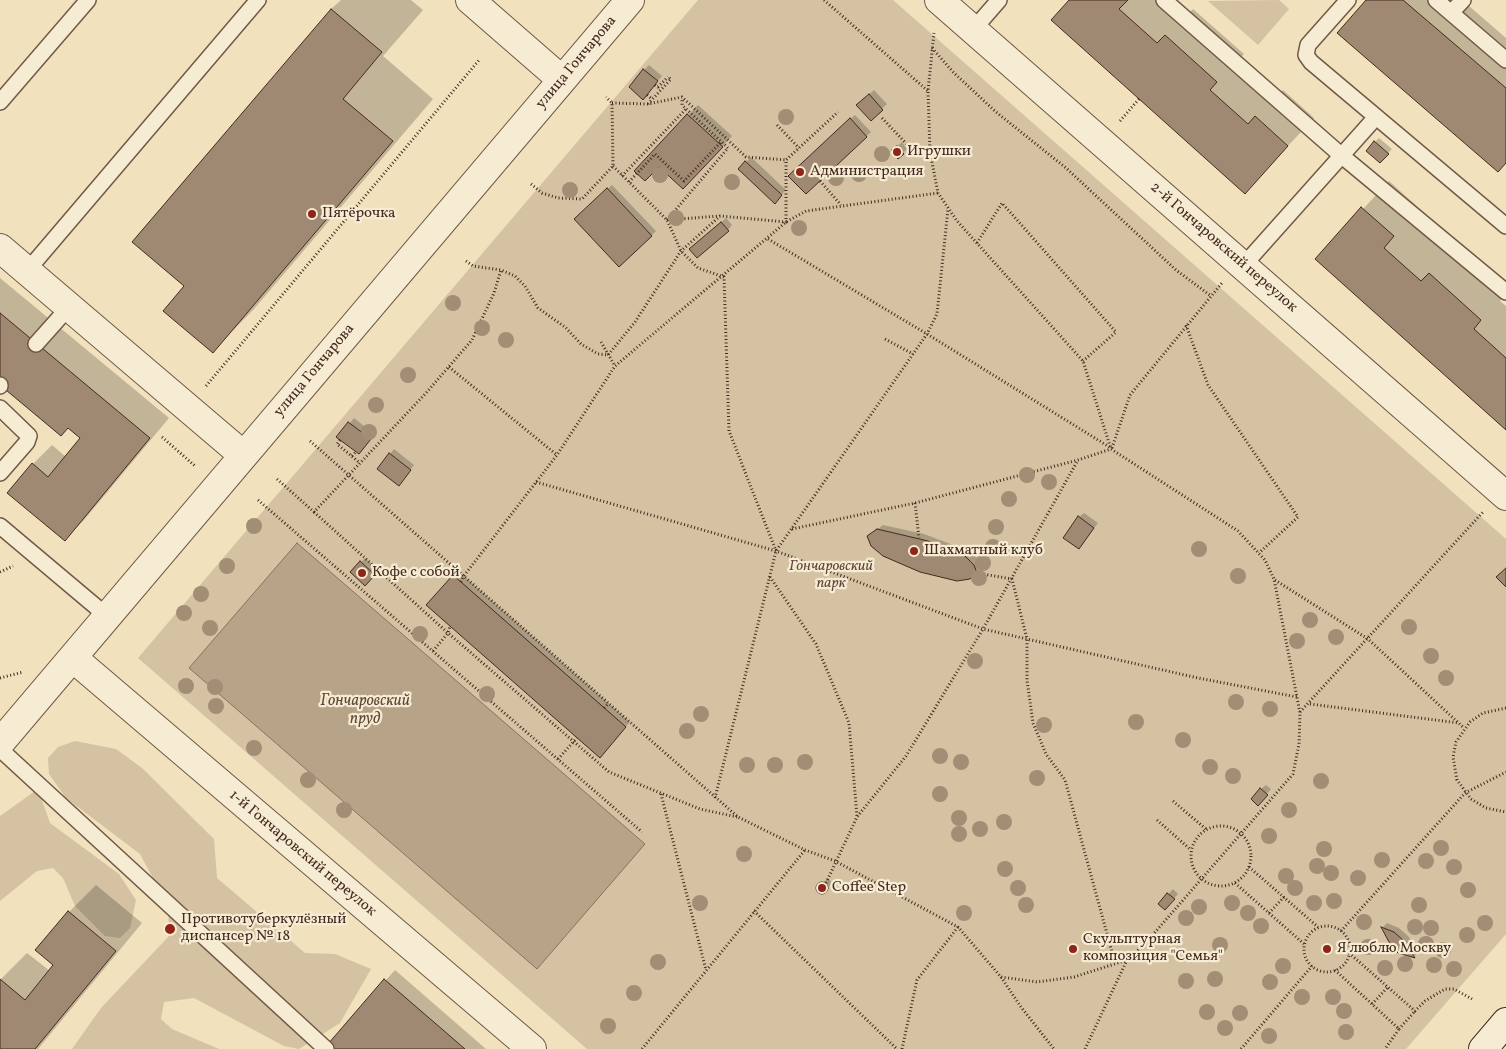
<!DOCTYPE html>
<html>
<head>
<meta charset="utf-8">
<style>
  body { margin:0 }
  canvas { display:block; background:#f1e1bd }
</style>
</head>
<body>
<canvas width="1506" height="1049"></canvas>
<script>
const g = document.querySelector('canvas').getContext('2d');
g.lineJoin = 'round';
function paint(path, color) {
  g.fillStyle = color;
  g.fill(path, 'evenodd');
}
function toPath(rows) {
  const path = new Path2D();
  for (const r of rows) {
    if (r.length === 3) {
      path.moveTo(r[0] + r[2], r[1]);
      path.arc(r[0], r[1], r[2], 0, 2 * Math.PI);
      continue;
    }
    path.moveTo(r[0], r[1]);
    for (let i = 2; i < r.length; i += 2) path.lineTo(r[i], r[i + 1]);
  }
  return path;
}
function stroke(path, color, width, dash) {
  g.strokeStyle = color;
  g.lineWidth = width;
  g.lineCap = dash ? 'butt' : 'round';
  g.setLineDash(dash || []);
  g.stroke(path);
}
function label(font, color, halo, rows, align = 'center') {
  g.font = font + ' Vollkorn,serif';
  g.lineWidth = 4.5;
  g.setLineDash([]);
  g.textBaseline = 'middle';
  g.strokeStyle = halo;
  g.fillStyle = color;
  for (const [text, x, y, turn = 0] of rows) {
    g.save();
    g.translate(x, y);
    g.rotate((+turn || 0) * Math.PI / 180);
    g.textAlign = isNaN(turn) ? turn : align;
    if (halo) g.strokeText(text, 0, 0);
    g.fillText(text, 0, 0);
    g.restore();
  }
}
paint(toPath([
  [698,0,893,0,1506,539,1506,934,1406,1049,587,1049,138,658],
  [1279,0,1289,9,1258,45,1208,1],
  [75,741,116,749,142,768,214,839,217,878,305,953,335,954,371,969,340,1023,299,1049,284,1046,194,998,164,1002,161,1019,172,1029,219,1049,72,1049,101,1008,169,936,168,906,140,854,66,798,49,774,48,758,58,747],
  [38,789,50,823,119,874,136,900,130,928,120,938,105,936,75,906,63,878,53,868,37,871,0,901,0,816]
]), '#d4c2a2');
const water = toPath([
  [297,543,645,844,537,969,189,668,297,543]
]);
paint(water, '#b7a388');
stroke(water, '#8a735e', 1);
paint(toPath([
  [341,0,411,0,423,10,383,56,433,99,254,309,213,351,186,285,331,9],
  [1071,0,1166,0,1185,17,1193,9,1244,54,1236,63,1275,98,1283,90,1314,118,1245,192],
  [1367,0,1462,0,1506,38,1506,162],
  [649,65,662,76,648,93,644,70],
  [874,90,887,104,871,119,858,105],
  [698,105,732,136,693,178,659,165,688,115],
  [855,115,871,132,806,193,790,176],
  [1379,138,1392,149,1380,162,1375,142],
  [902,142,907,149,903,153,893,150],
  [751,157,786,190,779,197,739,169],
  [1389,181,1420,209,1410,220,1448,255,1456,247,1506,294,1500,301,1506,306,1506,428,1317,259],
  [612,185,656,231,620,265,576,219],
  [726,218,732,225,728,230,696,244],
  [0,278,169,418,84,520,65,539,33,464,52,445,66,457,82,438,68,427,0,384],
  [354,418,374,434,363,448,338,437],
  [394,449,414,465,403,479,390,454],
  [1084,513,1098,523,1079,548,1079,517],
  [883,525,924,534,969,551,979,560,981,567,969,578,874,532],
  [365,558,379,570,365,584,352,572],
  [458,571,630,722,604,752,427,605],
  [1266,785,1271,789,1258,804,1261,789],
  [828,878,832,883,824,892,821,892,818,887],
  [96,885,142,923,38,1049,0,1049,0,980,27,953,50,971,55,965,36,950,69,912],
  [1173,889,1178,894,1165,908,1160,903],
  [1387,923,1399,928,1408,936,1419,952,1414,956,1399,952,1390,942,1383,927],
  [395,970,486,1049,335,1049,329,1044]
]), '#0003');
const building = toPath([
  [1069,0,1128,0,1119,9,1157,43,1165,35,1217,82,1210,90,1248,124,1255,116,1288,146,1245,194,1051,20,1069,0],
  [1366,0,1403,0,1506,88,1506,163,1498,172,1337,33,1366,0],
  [331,9,382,52,343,99,393,141,213,353,163,311,184,286,132,242,331,9],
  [643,69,658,81,643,100,629,87,643,69],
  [869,94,883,110,871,121,856,105,869,94],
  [687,114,723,147,683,189,659,167,645,181,634,171,687,114],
  [850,118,867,137,806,194,788,176,850,118],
  [1374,141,1389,154,1380,163,1366,151,1374,141],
  [897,146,904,154,898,159,891,150,897,146],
  [745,161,782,195,775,204,738,169,745,161],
  [607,188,652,236,619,267,574,219,607,188],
  [1361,207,1394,236,1384,248,1421,281,1429,273,1481,320,1474,329,1506,358,1506,430,1315,259,1361,207],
  [721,222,729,231,697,258,689,249,721,222],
  [0,313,150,438,65,541,7,493,32,463,48,477,80,438,68,428,61,436,0,385,0,313],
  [348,422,371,439,359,454,336,437,348,422],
  [389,453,411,470,399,486,377,469,389,453],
  [1078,516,1094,528,1079,549,1063,538,1078,516],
  [877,529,928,541,965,556,974,565,977,573,970,579,957,581,920,572,883,556,871,546,867,536,877,529],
  [360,561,375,575,365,586,350,572,360,561],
  [1506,568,1506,587,1496,577,1506,568],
  [453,575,626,727,600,758,426,605,453,575],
  [1260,788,1268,795,1258,806,1251,799,1260,788],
  [822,888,6],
  [1167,893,1175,899,1165,910,1158,904,1167,893],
  [68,911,116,951,35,1049,0,1049,0,979,25,1000,53,965,35,950,68,911],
  [1381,927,1394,932,1404,941,1415,958,1398,953,1389,942,1381,927],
  [384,979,465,1049,333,1049,328,1044,384,979]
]);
paint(building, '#9f8972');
stroke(building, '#462a20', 1);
const service = toPath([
  [1164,0,1342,156,1506,292],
  [1348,0,1308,45,1306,55,1311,62,1506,226],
  [1436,0,1506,60],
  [1451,13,1463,0],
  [973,30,999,0],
  [0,102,88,0],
  [1243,266,1376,117],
  [27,271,258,0],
  [36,344,69,307],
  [0,386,0,385],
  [0,408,29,436,27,442,0,473],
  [0,526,107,616],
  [0,749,326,1049]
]);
const minor = toPath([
  [470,0,562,80],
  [939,0,1506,496],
  [0,248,243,455],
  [73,658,532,1049],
  [0,743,630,0]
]);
const secondary = toPath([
  [1483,1049,1506,1022]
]);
stroke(service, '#715847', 18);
stroke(minor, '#715847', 30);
stroke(secondary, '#462a20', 30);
stroke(toPath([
  [824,0,928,91],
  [932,48,954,73,996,112,1066,168,1176,270,1211,296],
  [655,85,658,87,668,77],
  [647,95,652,99],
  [612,103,648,104,682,97,746,157,786,160],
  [648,104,671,79,668,77],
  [882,118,917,155,930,152],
  [1120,121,1139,99],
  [777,125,799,148],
  [613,166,667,220,681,251,698,268,724,277,729,431,776,551],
  [622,176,686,109],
  [820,181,841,205],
  [629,182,655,154,684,181,721,142],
  [531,184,542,193,558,198,582,199,613,166,612,103,606,97],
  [667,220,720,216,786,222,786,160,838,112],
  [667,220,728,148,682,105,682,98],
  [768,239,927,334,1111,448],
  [977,243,1002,203,1116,332,1083,361],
  [466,261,473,266,501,270,515,276,525,286,538,308,565,327,581,344,598,354,608,355,635,322,681,251,720,216],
  [1186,325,1208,385,1298,517,1259,553],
  [885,339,913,354],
  [601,342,615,366],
  [449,367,557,455],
  [206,386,480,59],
  [162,437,195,466],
  [340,440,337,444,360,463],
  [310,441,738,817,805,850,835,861,958,927,1001,977,1037,982,1074,977,1127,960,1143,946,1293,774,1299,744,1300,713,1274,579,1265,560,1238,531,1111,449,1083,361,957,221,938,193,930,152,928,91,934,33],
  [1112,448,1130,395,1222,283],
  [352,456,356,452],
  [277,479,314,512,426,393,472,340,494,293,501,270],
  [536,482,776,551,983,629,1198,678,1297,697],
  [258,500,642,832],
  [915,503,919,538],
  [314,512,448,633,609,772,700,809,737,817],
  [792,529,915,503,1078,460,1111,449],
  [0,572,13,566],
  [977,573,1012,579,1027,639,1027,680,1033,723,1046,754,1065,780,1115,963],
  [770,577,816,644,849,723,857,816],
  [1275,580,1368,639,1464,728],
  [461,582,463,577,557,455,615,366,786,222,806,211,938,193],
  [433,651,448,633,450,626],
  [0,678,23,672],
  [1310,704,1459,723],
  [604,708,609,703],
  [1506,708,1483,713,1470,722,1456,742,1453,757,1457,780,1471,799,1486,808,1506,812],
  [1300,712,1483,512],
  [558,759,577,738],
  [661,794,706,970],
  [715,798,776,551,927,334,937,314,948,209],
  [1173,801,1207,830],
  [1157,820,1191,850],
  [1221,856,30],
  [1249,867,1318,927],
  [826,883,857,817,906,756,983,629,1078,460],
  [1235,883,1304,944],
  [754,911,897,1049],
  [1269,913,1284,897],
  [1327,949,23],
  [1341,931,1465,793,1506,772],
  [1349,953,1415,1011,1425,1001,1445,989,1454,989,1472,999],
  [1335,970,1399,1029,1385,1049],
  [1001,977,1021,1007,1054,1049],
  [1372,1004,1388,987],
  [1399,1029,1415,1011],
  [642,1049,805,850],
  [902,1049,917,980,958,927],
  [1085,1049,1127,960],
  [1241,1049,1312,966]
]), '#462a20', 3, [1, 2.5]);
stroke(service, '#f6ecd4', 15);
stroke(minor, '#f6ecd4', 28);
stroke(secondary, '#f6ecd4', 28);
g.fillStyle = '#a28d75';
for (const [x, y] of [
  [786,117],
  [882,154],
  [859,174],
  [660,175],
  [836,178],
  [732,182],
  [570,190],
  [676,218],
  [799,228],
  [453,303],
  [482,328],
  [506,340],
  [408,375],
  [376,405],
  [369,432],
  [1027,475],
  [1049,482],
  [1009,499],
  [254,526],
  [996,527],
  [993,547],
  [1199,549],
  [983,563],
  [227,566],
  [1238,576],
  [979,578],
  [201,594],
  [184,613],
  [1310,620],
  [1409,627],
  [210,628],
  [420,634],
  [1336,637],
  [1297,641],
  [1431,656],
  [975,661],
  [1446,678],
  [186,686],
  [215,687],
  [487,694],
  [1236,702],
  [216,706],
  [1270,709],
  [701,714],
  [1136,722],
  [1044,725],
  [687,731],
  [1183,740],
  [254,748],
  [940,756],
  [805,762],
  [961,762],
  [747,765],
  [775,765],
  [1210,767],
  [1233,776],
  [1037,778],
  [308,780],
  [1321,781],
  [940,794],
  [344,810],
  [1289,810],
  [959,818],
  [1004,822],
  [980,829],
  [959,834],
  [1269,836],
  [1441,848],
  [1324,849],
  [744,854],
  [1382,860],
  [1426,861],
  [1317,866],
  [1454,867],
  [1005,869],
  [1331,873],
  [1286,876],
  [1358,878],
  [1018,888],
  [1295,888],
  [1468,890],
  [1334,901],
  [700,903],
  [1232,903],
  [1314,903],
  [1026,905],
  [1419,905],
  [1199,907],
  [964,913],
  [1248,913],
  [1186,918],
  [1364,922],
  [1485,923],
  [1261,926],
  [1415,927],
  [1431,928],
  [1467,935],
  [1426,944],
  [1220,945],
  [1368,947],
  [1443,950],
  [658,962],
  [1405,964],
  [1434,965],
  [1283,966],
  [1385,968],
  [1454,969],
  [1215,979],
  [1186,981],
  [1270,982],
  [634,993],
  [1302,997],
  [1333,997],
  [1344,1011],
  [1207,1012],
  [1240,1013],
  [608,1026],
  [1225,1028],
  [1346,1032],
  [1269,1036]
]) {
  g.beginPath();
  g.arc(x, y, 8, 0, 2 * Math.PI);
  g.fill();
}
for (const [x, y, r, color] of [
  [897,152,5,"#8f2418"],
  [800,172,5,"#8f2418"],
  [312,214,5,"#8f2418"],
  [914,551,5,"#8f2418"],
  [362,573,5,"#8f2418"],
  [822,888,5,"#8f2418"],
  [170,929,6,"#8f2418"],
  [1073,949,5,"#8f2418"],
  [1327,949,5,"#8f2418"]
]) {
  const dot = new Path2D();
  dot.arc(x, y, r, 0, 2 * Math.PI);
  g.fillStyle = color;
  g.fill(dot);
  stroke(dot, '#f6ecd4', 2);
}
label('15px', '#462a20', '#f6ecd4', [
  ["улица Гончарова",577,63,-50],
  ["2-й Гончаровский переулок",1223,248,41],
  ["улица Гончарова",315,371,-50],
  ["1-й Гончаровский переулок",302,854,40]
]);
label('15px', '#462a20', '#f6ecd4', [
  ["Игрушки",907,152],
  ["Администрация",810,172],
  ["Пятёрочка",322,214],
  ["Шахматный клуб",924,551],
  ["Кофе с собой",372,573],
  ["Coffee Step",832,888],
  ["Противотуберкулёзный",181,920],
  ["диспансер № 18",181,937],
  ["Скульптурная",1083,940],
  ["композиция \"Семья\"",1083,957],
  ["Я люблю Москву",1337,949]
], 'left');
label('italic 15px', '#62483a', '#f6ecd4', [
  ["Гончаровский",831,567],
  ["парк",831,584]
]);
label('italic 16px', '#62483a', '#f6ecd4', [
  ["Гончаровский",365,702],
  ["пруд",365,720]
]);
</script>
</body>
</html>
